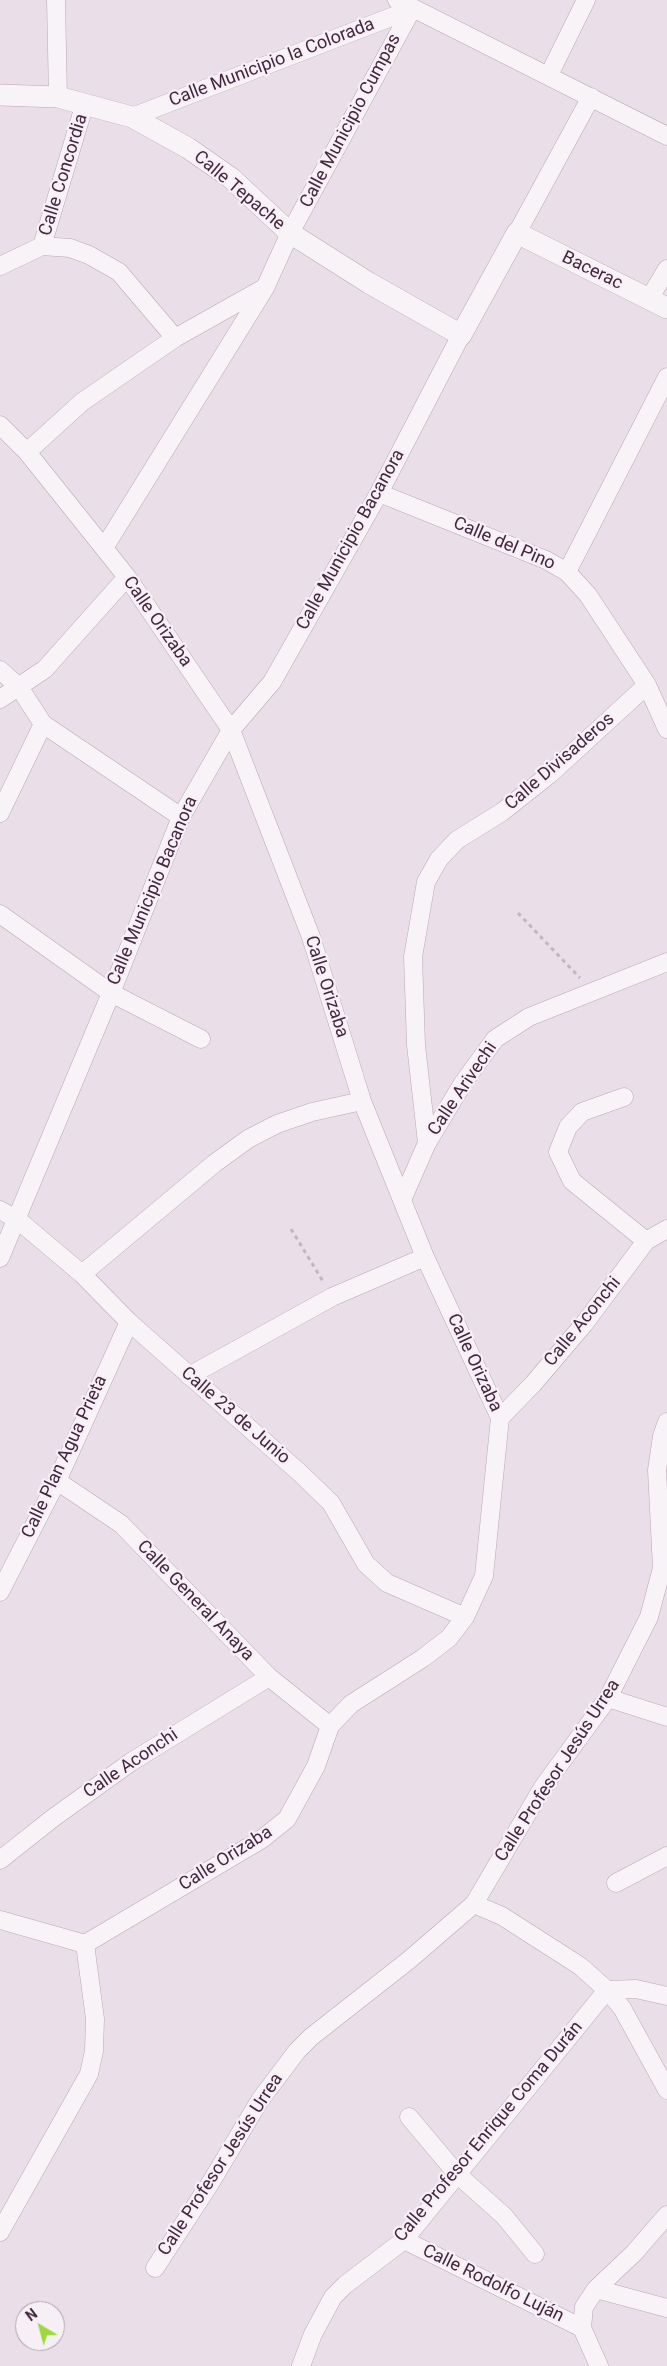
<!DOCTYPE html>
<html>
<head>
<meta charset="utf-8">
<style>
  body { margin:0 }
  #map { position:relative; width:667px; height:2366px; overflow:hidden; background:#eadfe8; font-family:Roboto,sans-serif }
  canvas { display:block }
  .north { position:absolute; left:15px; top:2301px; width:50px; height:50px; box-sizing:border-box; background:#f7eff6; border:1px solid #af9fac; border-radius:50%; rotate:323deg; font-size:14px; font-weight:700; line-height:20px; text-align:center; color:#43273e }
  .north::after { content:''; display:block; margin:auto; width:18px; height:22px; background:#9dda39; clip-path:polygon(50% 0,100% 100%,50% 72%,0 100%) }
</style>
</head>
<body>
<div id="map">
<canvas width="667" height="2366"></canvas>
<div class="north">N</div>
</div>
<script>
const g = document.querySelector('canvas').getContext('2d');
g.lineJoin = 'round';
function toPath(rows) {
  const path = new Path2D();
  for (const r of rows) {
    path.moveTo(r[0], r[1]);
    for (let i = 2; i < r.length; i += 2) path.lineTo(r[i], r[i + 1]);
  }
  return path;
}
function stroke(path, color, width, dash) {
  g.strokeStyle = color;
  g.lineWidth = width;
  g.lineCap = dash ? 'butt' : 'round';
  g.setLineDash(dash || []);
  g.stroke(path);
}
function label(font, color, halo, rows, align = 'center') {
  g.font = font + ' Roboto,sans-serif';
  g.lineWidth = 4.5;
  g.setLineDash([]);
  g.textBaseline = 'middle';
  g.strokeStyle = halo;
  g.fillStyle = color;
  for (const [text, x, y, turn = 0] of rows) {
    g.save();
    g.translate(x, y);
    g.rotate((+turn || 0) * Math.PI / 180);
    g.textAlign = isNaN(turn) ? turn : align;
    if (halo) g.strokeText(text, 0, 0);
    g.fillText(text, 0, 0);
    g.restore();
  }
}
const minor = toPath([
  [56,0,58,97],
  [397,0,667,136],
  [549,75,586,0],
  [132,117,412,9],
  [517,233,591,97],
  [42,246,85,103],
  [0,266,42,246,70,248,89,255,119,272,175,338],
  [649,299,667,269],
  [0,425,27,452,127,577,231,730,311,937,362,1101,425,1257,500,1418,484,1576,465,1617,449,1638,423,1658,351,1704,330,1726,316,1766,287,1819,262,1839,85,1944,95,2019,94,2051,89,2074,0,2232],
  [27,452,82,402,175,338,264,288],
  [379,493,546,560,567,572,588,595,647,685,667,729],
  [104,548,265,288,290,233,412,9],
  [567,572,667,377],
  [0,670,19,687,43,724,181,817],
  [0,699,45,669,127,577],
  [0,813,43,724],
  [0,914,111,993,201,1039],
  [624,1097,582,1112,568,1127,558,1152,572,1181,646,1241],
  [427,1143,416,1045,413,957,426,882,439,859,457,840,502,812,550,774,647,685],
  [402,1200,427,1143,463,1083,495,1039,529,1017,667,962],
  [0,1210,18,1220,82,1274,129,1322,300,1473,331,1503,366,1564,387,1583,465,1617],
  [0,1258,111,993,181,817,231,730,272,682,379,493,461,335],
  [82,1274,215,1163,248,1139,277,1124,312,1112,362,1101],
  [189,1376,332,1297,425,1257],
  [500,1418,533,1384,584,1324,646,1241,667,1229],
  [57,1481,121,1524,269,1677,330,1726],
  [0,1592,57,1481,129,1322],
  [608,1698,667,1717],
  [0,1860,53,1818,131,1762,269,1677],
  [616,1883,667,1856],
  [474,1904,502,1916,580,1966,607,1990,622,2008,667,2090],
  [0,1920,85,1944],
  [607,1990,636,1989,667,1996],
  [409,2117,457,2174,504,2216,535,2254],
  [404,2240,582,2328],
  [155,2268,211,2182,260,2100,297,2051,311,2037,409,1960,474,1904,543,1787,608,1698,649,1617,662,1568,657,1470,662,1436,667,1422],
  [596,2289,667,2308],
  [582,2328,584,2307,596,2289,634,2253,667,2215],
  [582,2328,599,2366],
  [301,2366,313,2334,333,2297,345,2285,404,2240,607,1990]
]);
const tertiary = toPath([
  [0,95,58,97,132,117,188,148,231,178,290,233,369,283,461,335,517,233,667,308]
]);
stroke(minor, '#b8a8b5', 19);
stroke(tertiary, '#b8a8b5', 22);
stroke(toPath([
  [518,913,580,978],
  [291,1229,324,1283]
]), '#c2b6c0', 3, [4, 4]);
stroke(minor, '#f8f3f7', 18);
stroke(tertiary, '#f8f3f7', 21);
label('18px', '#43273e', '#f7eff6', [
  ["Calle Municipio la Colorada",272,63,-21],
  ["Calle Municipio Cumpas",351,121,-62],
  ["Calle Concordia",64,175,-73],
  ["Calle Tepache",239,191,40],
  ["Bacerac",592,271,26],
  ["Calle Municipio Bacanora",351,540,-61],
  ["Calle del Pino",504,544,23],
  ["Calle Orizaba",157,622,55],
  ["Calle Divisaderos",560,762,-41],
  ["Calle Municipio Bacanora",153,891,-67],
  ["Calle Orizaba",326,987,72],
  ["Calle Arivechi",463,1089,-56],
  ["Calle Aconchi",583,1322,-51],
  ["Calle Orizaba",474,1363,65],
  ["Calle 23 de Junio",235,1416,41],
  ["Calle Plan Agua Prieta",65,1457,-65],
  ["Calle General Anaya",195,1601,46],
  ["Calle Aconchi",131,1764,-34],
  ["Calle Profesor Jesús Urrea",558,1771,-57],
  ["Calle Orizaba",226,1859,-32],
  ["Calle Profesor Enrique Coma Durán",489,2132,-50],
  ["Calle Profesor Jesús Urrea",221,2165,-57],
  ["Calle Rodolfo Luján",493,2284,26]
]);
</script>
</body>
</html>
